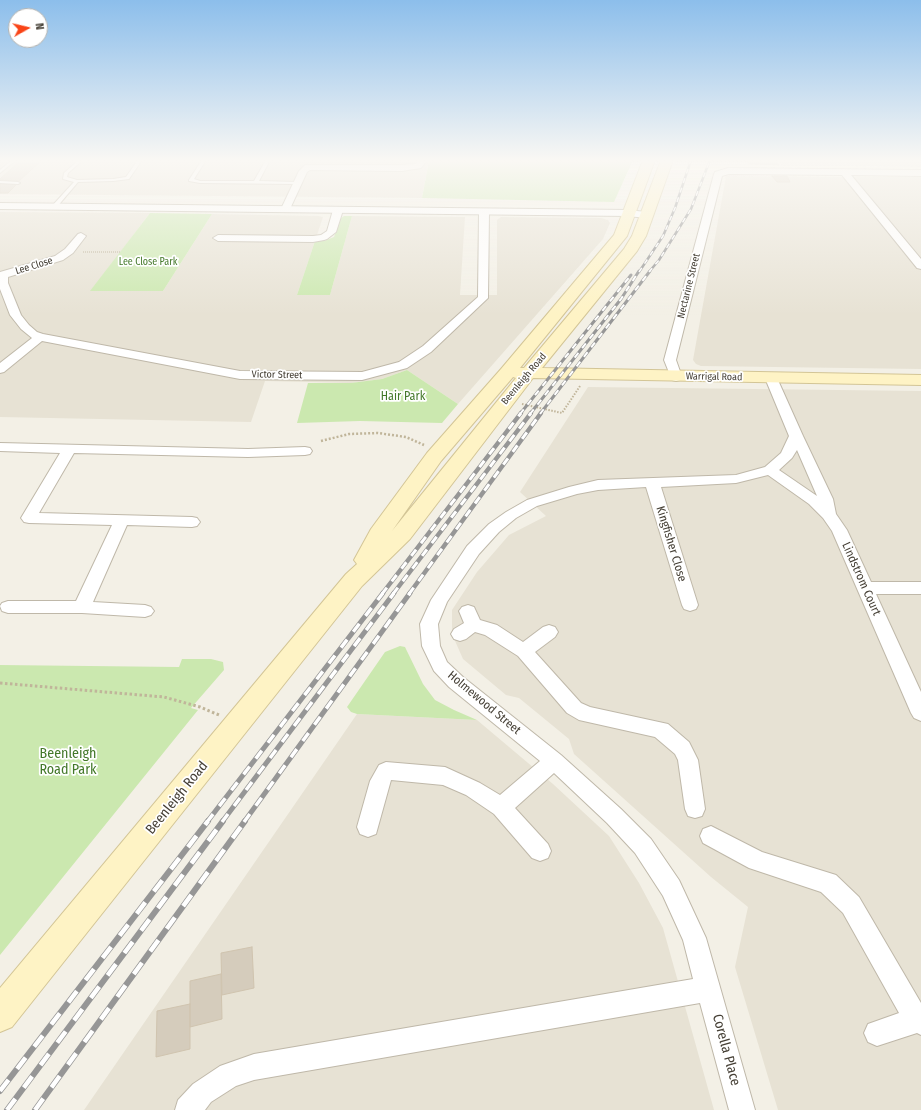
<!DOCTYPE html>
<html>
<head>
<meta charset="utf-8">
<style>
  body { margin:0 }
  #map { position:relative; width:921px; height:1110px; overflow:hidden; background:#f3f0e6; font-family:"Fira Sans Condensed",sans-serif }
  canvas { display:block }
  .north { position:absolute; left:8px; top:8px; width:40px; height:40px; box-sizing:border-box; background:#fff; border:1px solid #b5b3af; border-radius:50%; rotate:82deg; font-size:11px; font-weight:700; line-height:16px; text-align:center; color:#464036 }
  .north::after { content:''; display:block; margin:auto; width:14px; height:18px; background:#f94417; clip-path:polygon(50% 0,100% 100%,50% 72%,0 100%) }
</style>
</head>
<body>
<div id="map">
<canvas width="921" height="1110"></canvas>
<div class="north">N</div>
</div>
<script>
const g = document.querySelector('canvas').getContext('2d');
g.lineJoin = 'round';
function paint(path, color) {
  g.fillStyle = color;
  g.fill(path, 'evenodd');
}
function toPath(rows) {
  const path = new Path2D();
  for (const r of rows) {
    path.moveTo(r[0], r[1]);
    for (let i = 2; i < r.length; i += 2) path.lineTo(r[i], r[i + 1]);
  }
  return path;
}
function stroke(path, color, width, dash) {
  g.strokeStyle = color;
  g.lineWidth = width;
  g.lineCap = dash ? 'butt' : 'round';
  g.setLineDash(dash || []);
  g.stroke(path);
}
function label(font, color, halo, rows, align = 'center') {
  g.font = font + ' "Fira Sans Condensed",sans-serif';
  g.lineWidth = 3.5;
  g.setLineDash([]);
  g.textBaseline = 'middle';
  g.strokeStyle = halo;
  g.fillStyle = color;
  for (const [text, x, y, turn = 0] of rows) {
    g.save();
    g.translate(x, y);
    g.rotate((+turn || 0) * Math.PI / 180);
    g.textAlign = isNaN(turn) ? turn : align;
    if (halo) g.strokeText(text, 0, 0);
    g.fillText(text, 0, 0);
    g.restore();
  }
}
paint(toPath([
  [0,160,429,160,422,198,0,194],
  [850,160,921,160,921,167,855,166],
  [726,176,921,177,921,369,701,366,696,364,693,360],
  [0,212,150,213,91,291,163,291,212,214,319,216,323,217,297,295,330,295,352,216,465,217,460,295,497,295,497,220,501,217,601,218,608,220,610,223,603,239,458,404,407,370,382,379,351,383,265,381,251,422,0,417],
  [588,387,921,391,921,1110,778,1110,735,967,748,907,711,877,574,754,569,739,519,698,506,695,463,659,452,634,452,610,477,572,509,535,546,516,520,492],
  [357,714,477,720,553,784,609,836,639,883,663,928,714,1110,84,1110]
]), '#e7e2d4');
paint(toPath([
  [429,160,633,160,614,202,422,198],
  [150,213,212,214,163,291,90,291],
  [344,216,352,216,330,295,297,295,315,241,324,241,334,237,341,218],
  [407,370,458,404,442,423,360,421,297,423,308,383,351,383,382,379],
  [400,646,405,647,423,684,435,700,454,710,477,720,357,714,351,712,347,707,385,652],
  [182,659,211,659,223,662,224,670,191,708,198,710,0,955,0,665,179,667]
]), '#cbe8af');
paint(toPath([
  [778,160,850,160,855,166,782,166]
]), '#e4e2de');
const building = toPath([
  [21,160,42,160,19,181,0,180,0,179,21,160],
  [747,160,776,160,779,165,749,164,747,160],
  [772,176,787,176,790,182,777,182,772,176],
  [0,184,17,184,8,193,0,193,0,184],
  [252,947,254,988,222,995,221,953,252,947],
  [221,974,222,1019,190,1027,190,981,221,974],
  [190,1004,190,1049,156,1057,157,1011,190,1004]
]);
paint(building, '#d5ccbc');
stroke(building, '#d0c4af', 1);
const service = toPath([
  [12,160,16,160,0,173,0,170,12,160],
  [79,160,83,160,68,173,67,177,77,180,113,179,126,177,138,160,142,160,129,179,113,181,78,182,56,208,52,208,52,206,74,182,63,179,64,173,79,160],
  [202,160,206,160,194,179,200,181,254,181,266,160,270,160,259,181,298,182,300,183,298,184,200,183,189,181,189,180,202,160],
  [0,181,18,182,20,183,18,184,0,183,0,181]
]);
const minor = toPath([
  [419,160,427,160,421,168,402,171,310,170,307,172,289,211,283,211,281,209,299,171,305,165,402,165,415,164,419,160],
  [728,168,921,170,921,176,851,175,921,259,921,269,917,268,842,175,729,174,722,176,676,360,682,377,680,380,676,381,672,380,664,360,714,174,715,172,728,168],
  [338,207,343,210,336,232,327,239,324,240,313,242,218,241,213,238,218,235,313,236,321,235,327,231,333,210,338,207],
  [484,209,489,212,488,298,431,352,407,368,362,380,240,379,42,341,4,372,0,373,0,363,32,338,21,329,10,315,0,289,0,272,55,256,65,249,78,234,81,233,86,236,73,253,63,260,8,277,8,283,21,315,29,325,37,332,43,334,240,371,362,372,399,362,423,346,478,297,479,212,484,209],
  [771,374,775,375,777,378,803,436,833,499,836,514,847,530,871,582,921,582,921,594,876,594,921,692,921,721,914,718,911,713,832,531,823,518,809,504,768,475,736,483,661,487,698,605,696,609,690,611,684,609,682,605,646,487,598,490,577,494,537,506,516,518,499,532,479,554,447,602,438,624,440,646,447,662,463,677,561,755,621,809,651,839,679,880,706,938,755,1110,729,1110,700,1003,254,1080,236,1086,211,1102,205,1110,175,1110,178,1100,193,1084,220,1066,254,1054,693,979,683,940,663,896,635,853,607,823,554,773,515,808,548,844,551,851,548,858,540,861,532,858,494,814,466,795,443,785,391,780,376,834,368,837,360,834,357,827,370,781,379,765,386,762,445,767,480,783,500,795,540,761,449,687,434,671,422,646,420,624,431,600,467,546,489,524,506,512,527,500,569,487,598,480,736,475,765,467,781,453,789,436,765,378,767,375,771,374],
  [797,450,817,496,779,470,792,458,797,450],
  [0,443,248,449,305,447,310,448,312,451,310,454,305,455,248,457,74,453,39,513,192,517,197,518,200,522,197,526,192,527,127,525,93,602,145,605,151,607,154,611,151,615,145,617,82,613,8,613,2,611,0,606,2,603,8,601,76,601,112,525,29,523,24,522,21,518,60,453,0,451,0,443],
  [468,605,474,607,480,620,497,625,523,642,543,627,549,625,555,627,558,632,555,637,535,652,581,703,590,707,668,724,689,742,698,760,705,809,702,816,695,818,688,816,685,809,678,760,675,754,655,737,579,720,567,713,518,656,485,635,475,632,466,639,460,641,454,639,451,634,454,629,464,623,459,611,462,607,468,605],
  [711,826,762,852,836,875,859,897,921,1003,921,1035,917,1033,877,1046,868,1042,864,1033,868,1024,899,1013,843,913,821,892,749,868,703,843,700,836,703,829,711,826]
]);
const tertiary = toPath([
  [0,203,628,210,646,212,650,213,652,215,650,217,646,218,628,216,0,209,0,203]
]);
const secondary = toPath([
  [643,160,655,160,627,236,520,368,524,368,624,249,632,236,661,160,673,160,646,236,637,251,542,368,921,375,921,385,533,378,410,539,362,586,12,1027,0,1032,0,988,346,574,357,564,354,560,371,529,427,453,501,369,614,235,643,160],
  [513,377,516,378,392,531,441,461,513,377]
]);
stroke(service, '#bfb8a9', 2);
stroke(minor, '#bfb8a9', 2);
stroke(tertiary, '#bfb8a9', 2);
stroke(secondary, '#d3c596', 2);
stroke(toPath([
  [83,252,121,252]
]), '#c0b59a', 1.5, [1, 1]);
stroke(toPath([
  [522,404,562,413,580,386]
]), '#c0b59a', 2, [1.5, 1.5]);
stroke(toPath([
  [321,441,349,434,378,433,406,437,424,445]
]), '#c0b59a', 2.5, [2, 2]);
stroke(toPath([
  [0,683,164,697,200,707,219,715]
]), '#c0b59a', 3, [2.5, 2.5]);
paint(service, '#fff');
paint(minor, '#fff');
paint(tertiary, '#fff');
paint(secondary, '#fef3c5');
const railFar4 = toPath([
  [639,272,663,236,675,208,691,160],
  [649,272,659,260,691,209,710,160]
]);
const railFar3 = toPath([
  [520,414,631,275],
  [530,414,621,299,639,271],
  [540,414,650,271]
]);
const railFar2 = toPath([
  [382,594,521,413],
  [393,594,531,413],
  [409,594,541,413]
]);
const railFar1 = toPath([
  [207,822,383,593],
  [222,822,394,593],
  [244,822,410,593]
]);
const rail = toPath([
  [0,1091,208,821],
  [7,1110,223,821],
  [35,1110,245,821]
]);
stroke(railFar4, '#969696', 2.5);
stroke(railFar3, '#969696', 3);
stroke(railFar2, '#969696', 4.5);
stroke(railFar1, '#969696', 5);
stroke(rail, '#969696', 6);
stroke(railFar4, '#fff', 1.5, [5]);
stroke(railFar3, '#fff', 2, [6]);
stroke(railFar2, '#fff', 3, [8]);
stroke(railFar1, '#fff', 3.5, [10]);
stroke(rail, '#fff', 4.5, [14]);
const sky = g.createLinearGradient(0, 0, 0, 315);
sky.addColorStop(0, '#8cbeeb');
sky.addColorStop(0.51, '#faf8f4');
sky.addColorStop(1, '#faf8f400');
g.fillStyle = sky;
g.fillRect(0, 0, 921, 315);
label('10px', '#437829', '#fff', [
  ["Lee Close Park",148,262]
]);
label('10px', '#464036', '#fff', [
  ["Lee Close",34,266,-17],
  ["Nectarine Street",689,286,-76],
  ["Victor Street",277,375,1],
  ["Warrigal Road",714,377,1],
  ["Beenleigh Road",524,379,-50]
]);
label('12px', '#437829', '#fff', [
  ["Hair Park",403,397]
]);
label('12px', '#464036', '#fff', [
  ["Kingfisher Close",671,544,73],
  ["Lindstrom Court",861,579,66],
  ["Holmewood Street",484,703,40]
]);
label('14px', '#437829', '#fff', [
  ["Beenleigh",68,754],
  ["Road Park",68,770]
]);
label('14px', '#464036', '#fff', [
  ["Beenleigh Road",177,798,-51],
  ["Corella Place",726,1050,75]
]);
</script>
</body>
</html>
